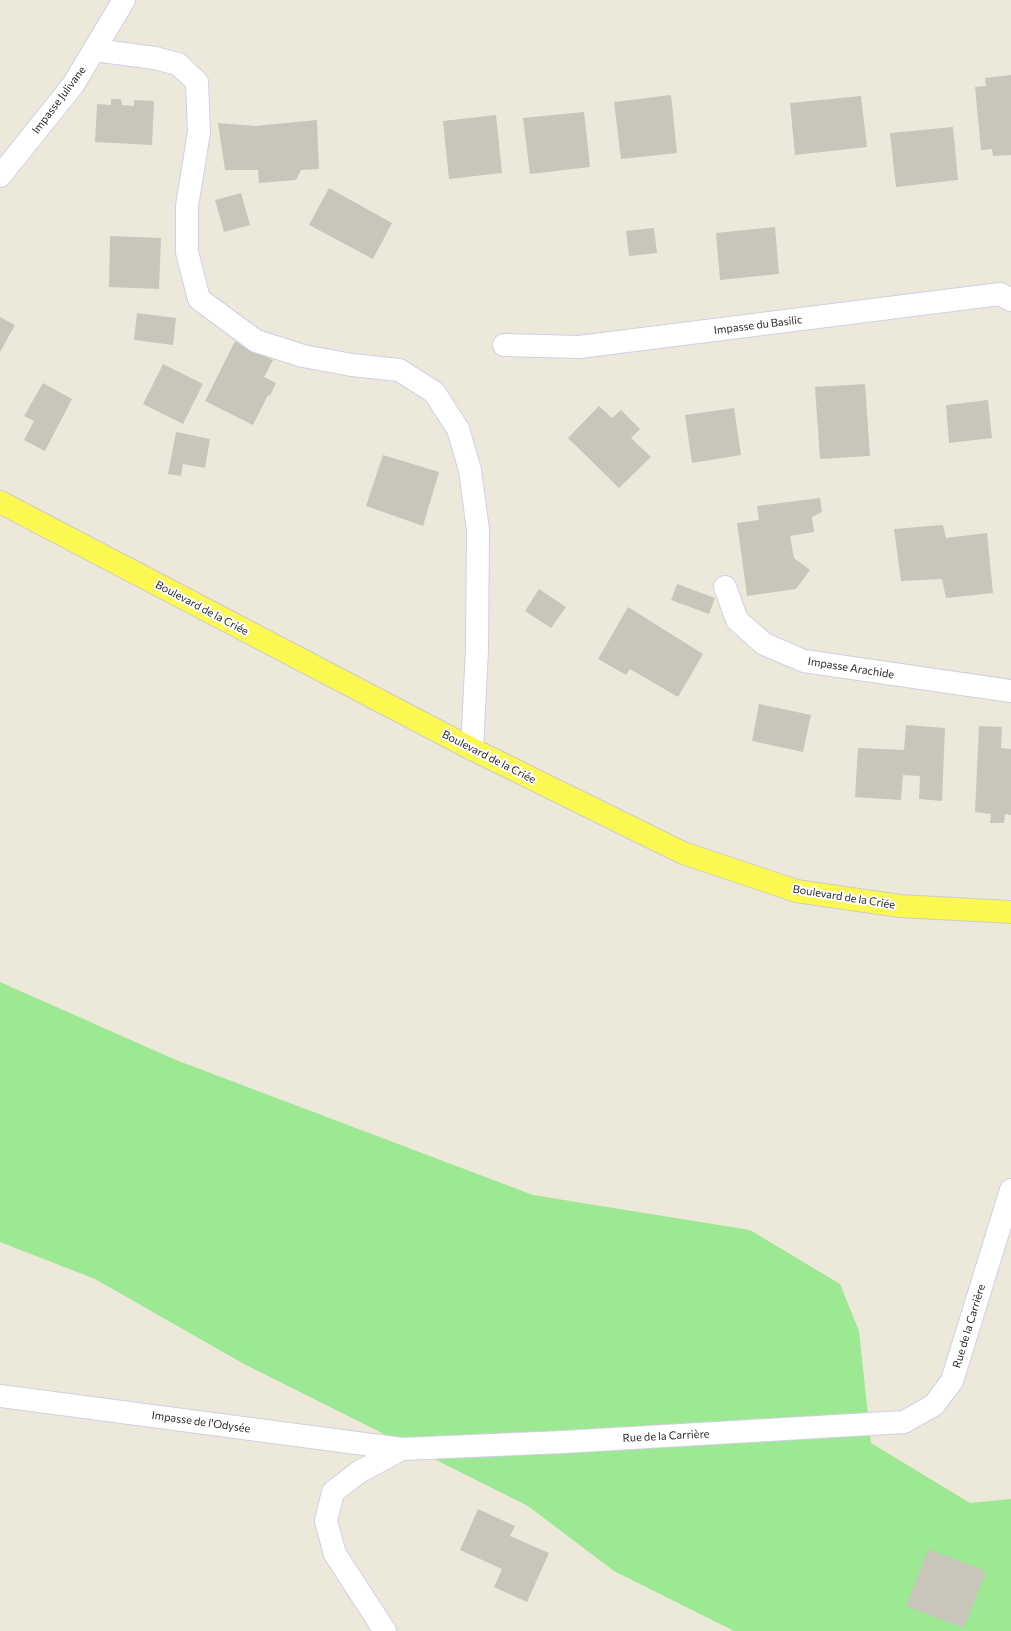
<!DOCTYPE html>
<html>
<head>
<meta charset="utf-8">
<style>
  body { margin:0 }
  canvas { display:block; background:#ede9da }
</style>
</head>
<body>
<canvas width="1011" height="1631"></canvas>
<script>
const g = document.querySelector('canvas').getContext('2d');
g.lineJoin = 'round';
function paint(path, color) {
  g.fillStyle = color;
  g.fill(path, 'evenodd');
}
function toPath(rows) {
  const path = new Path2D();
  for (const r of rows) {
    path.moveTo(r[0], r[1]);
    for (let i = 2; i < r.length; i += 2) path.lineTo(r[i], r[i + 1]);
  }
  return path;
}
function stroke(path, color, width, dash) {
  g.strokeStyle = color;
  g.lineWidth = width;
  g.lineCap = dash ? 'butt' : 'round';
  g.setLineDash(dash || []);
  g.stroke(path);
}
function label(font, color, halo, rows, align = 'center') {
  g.font = font + ' Commissioner,sans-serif';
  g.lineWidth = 4;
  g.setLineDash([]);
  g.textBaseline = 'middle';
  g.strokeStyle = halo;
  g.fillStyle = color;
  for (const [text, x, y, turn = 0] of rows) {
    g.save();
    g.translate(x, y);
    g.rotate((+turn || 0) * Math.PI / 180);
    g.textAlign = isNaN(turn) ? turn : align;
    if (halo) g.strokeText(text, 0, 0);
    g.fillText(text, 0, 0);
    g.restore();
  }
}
paint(toPath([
  [0,982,176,1060,533,1195,750,1230,840,1284,859,1331,871,1443,970,1503,1011,1499,1011,1631,734,1631,614,1571,528,1506,244,1364,95,1279,0,1242]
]), '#9de892');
paint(toPath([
  [1011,75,1011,155,993,156,992,149,981,150,975,87,986,86,985,78],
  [671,95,677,153,621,159,614,102],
  [861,96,867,147,795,155,790,103],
  [111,99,121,99,122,105,134,106,134,100,154,101,152,145,95,142,97,104,111,105],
  [584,112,590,167,530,174,523,118],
  [496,115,502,173,449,179,443,121],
  [317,120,319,169,301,170,296,180,259,183,258,170,225,170,218,123,255,126],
  [953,127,958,180,896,187,890,133],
  [329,188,392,223,373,259,309,225],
  [241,193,250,225,224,232,215,200],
  [775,227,779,274,720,280,716,233],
  [654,228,657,253,629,256,626,231],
  [110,236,161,238,159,289,109,287],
  [137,313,176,318,173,345,134,340],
  [0,317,15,325,0,352],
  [235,341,273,360,264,377,276,383,270,396,268,395,253,425,205,401],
  [163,364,203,384,183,424,143,404],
  [43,383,72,399,45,451,24,440,34,421,24,416],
  [865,384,870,456,820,459,815,387],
  [988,400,992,438,949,443,946,405],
  [599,406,612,418,621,410,640,429,631,438,651,457,619,488,568,438],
  [734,408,741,455,692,463,685,415],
  [176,432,210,439,205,468,183,464,181,476,168,474],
  [383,455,439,472,423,526,366,506],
  [820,498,822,512,812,517,814,532,790,536,794,558,810,570,796,589,747,596,737,523,759,520,757,506],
  [943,525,946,538,987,533,993,593,946,598,942,579,901,581,894,529],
  [677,584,715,598,709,614,671,600],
  [539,589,566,607,551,628,525,611],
  [628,607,703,654,678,697,630,669,626,675,598,659],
  [759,704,811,715,803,752,752,741],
  [906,725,945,728,942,801,919,799,920,776,903,775,901,800,855,797,858,748,904,750],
  [979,726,1002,727,1001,748,1011,749,1011,815,1005,814,1004,823,990,823,991,814,975,812],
  [478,1509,515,1526,510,1536,549,1553,527,1602,494,1587,502,1569,460,1550],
  [928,1549,986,1571,964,1628,906,1606]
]), '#c8c5ba');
const minor = toPath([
  [94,50,155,58,178,64,197,82,199,132,187,206,187,252,199,299,256,341,303,356,352,365,399,370,434,392,458,429,470,470,478,530,477,649,472,749],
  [0,176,73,85,124,0],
  [504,345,579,347,1000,294,1011,300],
  [725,587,737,620,764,644,804,661,1011,691],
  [0,1396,402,1449],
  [385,1631,335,1554,326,1521,333,1492,359,1472,402,1449,563,1442,904,1422,934,1405,952,1381,1011,1190]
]);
const primary = toPath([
  [0,502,472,749,683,853,796,891,900,906,1011,912]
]);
stroke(minor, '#d0cfe4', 24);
stroke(primary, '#ccc', 24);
stroke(minor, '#fff', 22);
stroke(primary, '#fbf851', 22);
label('11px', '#2a2a2a', '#fff', [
  ["Impasse Julivane",59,100,-53],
  ["Impasse du Basilic",758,325,-7],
  ["Boulevard de la Criée",202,608,28],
  ["Impasse Arachide",851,668,9],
  ["Boulevard de la Criée",489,757,27],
  ["Boulevard de la Criée",844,897,9],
  ["Rue de la Carrière",969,1326,-73],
  ["Impasse de l'Odysée",201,1422,8],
  ["Rue de la Carrière",666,1436,-3]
]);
</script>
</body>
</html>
